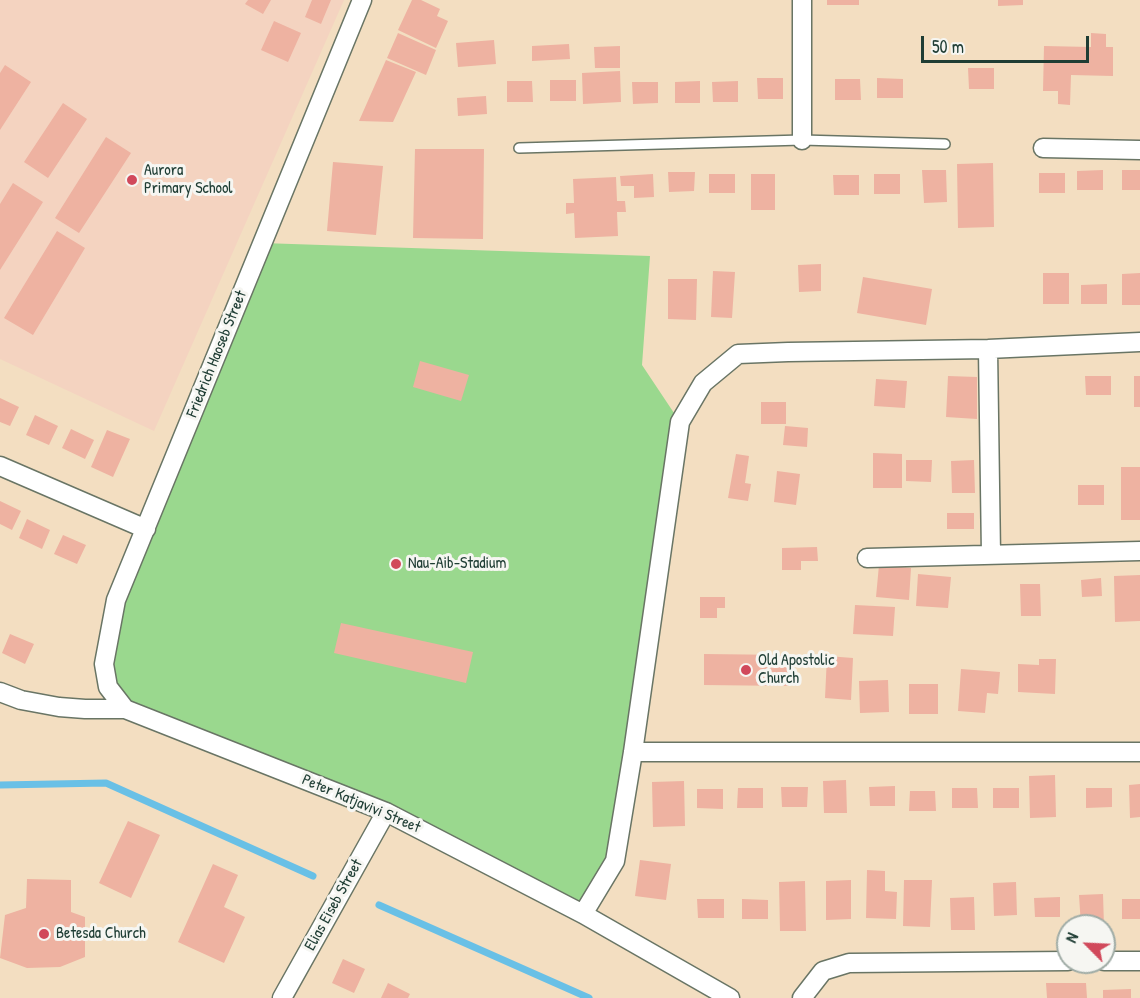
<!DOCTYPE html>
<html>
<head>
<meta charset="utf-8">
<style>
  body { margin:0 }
  #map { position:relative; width:1140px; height:998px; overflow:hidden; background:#f3dec1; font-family:"Patrick Hand",sans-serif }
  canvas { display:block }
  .north { position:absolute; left:1056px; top:914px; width:60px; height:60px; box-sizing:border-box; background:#f6f6f2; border:2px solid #a0aca6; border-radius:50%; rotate:294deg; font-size:16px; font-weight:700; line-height:24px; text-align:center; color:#1f3d34 }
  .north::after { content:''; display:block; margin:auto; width:21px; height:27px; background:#d1495b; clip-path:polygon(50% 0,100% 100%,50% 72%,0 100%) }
  .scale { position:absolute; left:921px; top:36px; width:168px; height:27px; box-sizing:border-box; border:3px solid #1f3d34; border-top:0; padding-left:8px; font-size:18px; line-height:21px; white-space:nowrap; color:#1f3d34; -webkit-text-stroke:4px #f6f6f2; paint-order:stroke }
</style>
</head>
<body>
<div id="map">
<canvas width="1140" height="998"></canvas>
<div class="north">N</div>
<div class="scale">50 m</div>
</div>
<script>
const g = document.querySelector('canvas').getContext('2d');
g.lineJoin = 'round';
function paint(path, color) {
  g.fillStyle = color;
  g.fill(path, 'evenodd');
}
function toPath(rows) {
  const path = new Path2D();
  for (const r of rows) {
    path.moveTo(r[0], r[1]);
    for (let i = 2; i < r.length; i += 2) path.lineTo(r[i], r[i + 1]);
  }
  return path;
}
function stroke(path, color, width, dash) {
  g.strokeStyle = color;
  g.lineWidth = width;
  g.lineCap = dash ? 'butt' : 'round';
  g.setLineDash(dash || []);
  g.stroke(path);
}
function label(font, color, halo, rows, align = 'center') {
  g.font = font + ' "Patrick Hand",sans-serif';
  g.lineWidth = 6;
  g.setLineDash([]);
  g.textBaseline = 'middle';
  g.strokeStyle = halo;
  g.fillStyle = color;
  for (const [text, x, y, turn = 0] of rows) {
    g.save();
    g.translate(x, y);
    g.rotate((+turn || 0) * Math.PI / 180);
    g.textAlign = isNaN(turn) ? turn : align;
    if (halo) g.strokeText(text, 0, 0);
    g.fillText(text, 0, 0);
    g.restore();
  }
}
paint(toPath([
  [0,0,344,0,154,431,0,359]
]), '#f4d3c0');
paint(toPath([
  [262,243,650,256,642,365,680,422,615,861,583,914,386,812,125,709,108,687,116,599]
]), '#9ad88e');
stroke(toPath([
  [0,785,106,783,313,876],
  [379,905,589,998]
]), '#69c0e6', 7);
paint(toPath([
  [248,0,271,0,263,14,245,4],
  [312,0,331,0,321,24,305,17],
  [412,0,421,0,440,9,437,16,448,21,436,48,398,30],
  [827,0,859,0,859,5,827,5],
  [998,0,1023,0,1023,5,998,6],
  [274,21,301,33,288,62,261,50],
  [398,33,436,50,426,75,387,58],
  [1091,33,1106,34,1106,47,1113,47,1113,76,1071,75,1070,105,1058,104,1058,91,1043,91,1044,46,1091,47],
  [494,40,496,64,458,67,456,43],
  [569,44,570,59,532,61,532,46],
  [620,46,620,68,595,68,594,47],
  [386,60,416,72,393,122,359,121],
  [5,65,31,82,0,130,0,73],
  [968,68,994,68,994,89,969,89],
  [620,71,621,102,583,104,582,73],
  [757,78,783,78,783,99,758,99],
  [877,78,903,79,903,98,877,98],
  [835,79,860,79,861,100,835,100],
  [550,80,576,80,576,101,550,101],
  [507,81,532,81,533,102,507,102],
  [700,81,700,103,675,103,675,82],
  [738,81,738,102,713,102,712,82],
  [632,82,658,82,658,103,633,104],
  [486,96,487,114,458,116,457,98],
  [63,103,87,119,48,178,24,162],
  [106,137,131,153,79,233,55,218],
  [415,149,484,149,483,239,413,238],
  [333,162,383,166,376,235,327,231],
  [993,163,994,227,958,228,957,164],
  [922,170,946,170,947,202,924,203],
  [1103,170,1103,190,1077,190,1077,171],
  [1122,170,1140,170,1140,190,1122,190],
  [668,172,695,172,694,191,669,192],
  [1039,173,1065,173,1065,193,1039,193],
  [653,174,654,197,634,198,634,186,621,186,620,176],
  [709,174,735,174,735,193,709,193],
  [751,174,775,174,775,210,751,210],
  [874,174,900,174,900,194,874,194],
  [833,175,859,175,859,195,834,195],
  [616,177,617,201,625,201,626,212,617,212,618,236,575,238,574,213,566,214,566,203,574,203,573,179],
  [13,183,43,202,0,270,0,204],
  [57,231,85,248,33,335,4,318],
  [821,264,821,291,799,292,798,265],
  [713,271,735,272,732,318,711,317],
  [1043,273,1069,273,1069,304,1043,304],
  [1140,273,1140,305,1122,305,1122,274],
  [863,277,932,289,926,325,857,313],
  [668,279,697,279,696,320,668,319],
  [1107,284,1107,304,1081,304,1081,285],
  [420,361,469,375,461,401,413,387],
  [948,376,977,377,977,419,946,417],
  [1085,376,1111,376,1111,395,1086,395],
  [1134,376,1140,376,1140,407,1134,407],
  [876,379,907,381,905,408,874,406],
  [0,398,19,407,10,426,0,422],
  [761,402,786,402,786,424,761,424],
  [35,415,58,426,49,445,26,435],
  [785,426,808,428,807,447,783,445],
  [71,429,94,440,85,459,62,448],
  [107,430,130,439,113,477,91,467],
  [873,453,902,454,902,488,873,488],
  [736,454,749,456,745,483,751,484,748,501,728,498],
  [906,460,932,460,931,482,906,481],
  [974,460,975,493,952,493,951,461],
  [1121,467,1140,467,1140,520,1121,520],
  [777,471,800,474,796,505,774,502],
  [1078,485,1104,485,1104,505,1078,505],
  [0,501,21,511,12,530,0,524],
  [947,513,974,513,974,529,947,529],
  [27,519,50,530,42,549,19,538],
  [63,535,86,545,77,564,54,554],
  [817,547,818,561,801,561,801,570,782,570,782,548],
  [879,565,911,568,909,600,876,597],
  [918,574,951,577,948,608,916,606],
  [1140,575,1140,621,1115,622,1114,576],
  [1101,578,1102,596,1082,597,1081,580],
  [1020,584,1040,584,1041,616,1021,616],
  [700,597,725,597,725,608,717,608,717,618,700,618],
  [855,605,895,607,893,636,853,634],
  [341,623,473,652,466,683,334,653],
  [10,634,34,644,25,664,2,653],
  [704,654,789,655,789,686,704,685],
  [827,656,853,658,851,700,825,698],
  [1039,659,1056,659,1055,694,1018,692,1018,664,1039,665],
  [961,669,1000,672,998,694,987,693,985,713,958,711],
  [888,680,889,712,860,713,859,681],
  [909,684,938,684,938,714,909,714],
  [1055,775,1056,817,1030,818,1029,776],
  [846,780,847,813,824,813,823,781],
  [684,781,685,826,653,827,652,782],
  [1140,784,1140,817,1130,818,1129,785],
  [895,786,895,806,870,806,869,787],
  [781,787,808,787,807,807,782,807],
  [738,788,763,788,763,808,737,808],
  [952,788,977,788,978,808,952,808],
  [993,788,1019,788,1019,808,993,808],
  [1086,788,1112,788,1112,807,1086,808],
  [697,789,723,789,723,809,697,808],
  [910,791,935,791,936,811,909,811],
  [128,821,160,835,131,898,99,883],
  [640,860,671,864,666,900,635,896],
  [213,864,238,875,224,907,245,917,224,963,178,942],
  [867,870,885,871,885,891,897,892,896,919,866,918],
  [27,879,71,880,71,912,85,917,85,957,60,967,27,968,0,958,5,915,26,908],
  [851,880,851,919,826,920,826,881],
  [904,880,932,880,930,927,903,926],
  [805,881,806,931,780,931,779,882],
  [1016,882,1017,915,994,916,993,883],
  [1103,894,1104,926,1081,926,1079,895],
  [974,897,975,930,951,930,950,898],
  [1060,897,1060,917,1035,917,1034,898],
  [697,899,724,899,724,918,698,918],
  [742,899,768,900,768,919,742,919],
  [1122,899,1140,899,1140,919,1122,919],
  [343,959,365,969,354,993,332,983],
  [388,983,410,994,408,998,381,998],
  [1046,983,1086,983,1087,998,1047,998],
  [1131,989,1131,998,1103,998,1103,990]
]), '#eeb2a1');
const lane = toPath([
  [519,148,802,140,945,144]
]);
const street = toPath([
  [802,140,802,0],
  [1043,148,1140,150],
  [988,349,991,555],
  [0,466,146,529],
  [867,558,1140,551],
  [0,692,21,700,59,707,85,709,125,709,386,812,583,914,730,998],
  [125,709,108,687,104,664,116,600,362,0],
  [633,752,1140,752],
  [583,914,615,861,633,752,680,422,703,383,738,354,788,352,988,349,1140,342],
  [1104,961,1140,961],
  [282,998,386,812],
  [802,998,823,971,849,963,1068,961]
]);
stroke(lane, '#697565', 12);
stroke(street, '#697565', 21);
stroke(lane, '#fff', 9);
stroke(street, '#fff', 18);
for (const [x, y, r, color] of [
  [132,180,6,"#d1495b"],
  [396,564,6,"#d1495b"],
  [746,670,6,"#d1495b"],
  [44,934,6,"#d1495b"]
]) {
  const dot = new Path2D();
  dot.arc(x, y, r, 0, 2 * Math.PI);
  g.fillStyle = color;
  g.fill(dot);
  stroke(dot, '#f6f6f2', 2);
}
label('16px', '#1f3d34', '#f6f6f2', [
  ["Aurora",144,171],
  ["Primary School",144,189],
  ["Nau-Aib-Stadium",408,564],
  ["Old Apostolic",758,661],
  ["Church",758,679],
  ["Betesda Church",56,934]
], 'left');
label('16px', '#1f3d34', '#f6f6f2', [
  ["Friedrich Haoseb Street",217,354,-68],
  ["Peter Katjavivi Street",361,804,23],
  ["Elias Eiseb Street",334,905,-61]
]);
</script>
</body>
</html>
